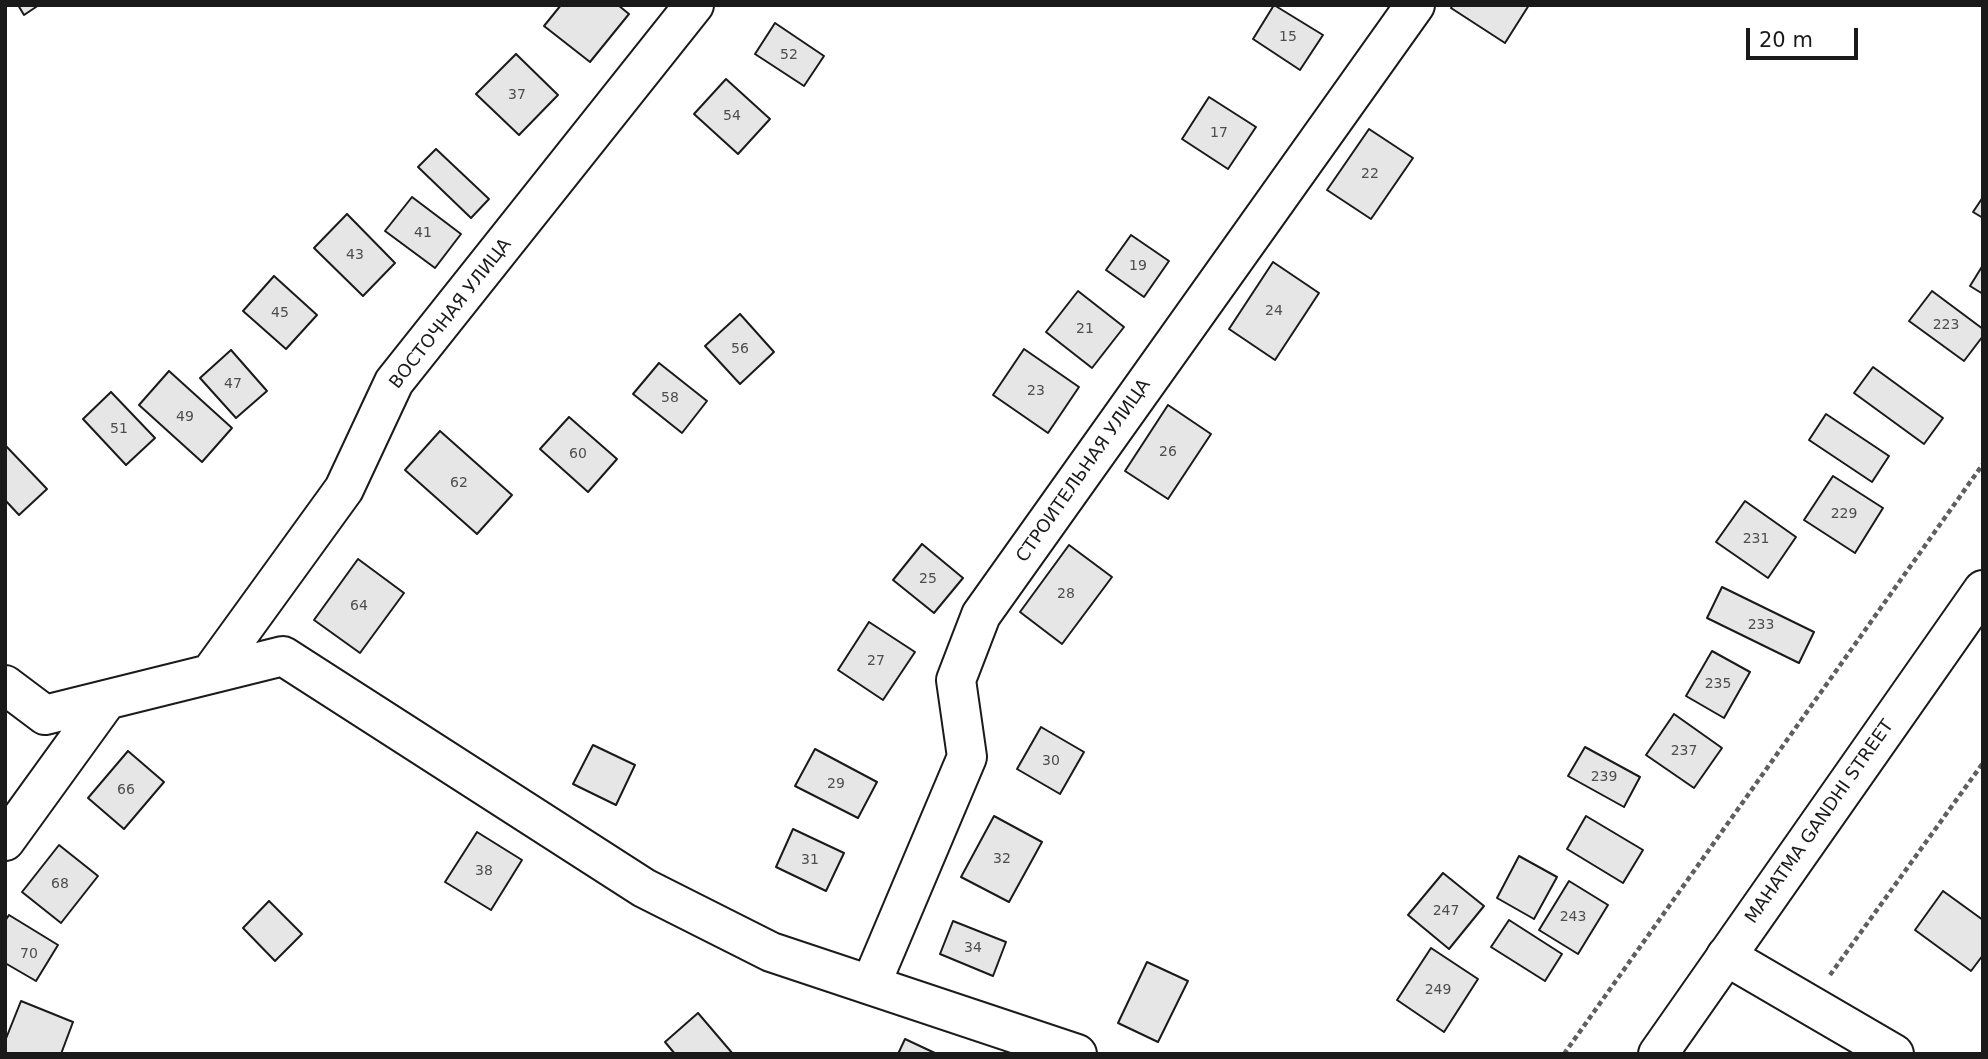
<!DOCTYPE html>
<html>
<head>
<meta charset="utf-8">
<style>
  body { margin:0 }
  #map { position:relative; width:1988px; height:1059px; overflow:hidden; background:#fff; font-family:"DejaVu Sans",sans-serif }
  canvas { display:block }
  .frame { position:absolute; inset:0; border:7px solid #1a1a1a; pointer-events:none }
  .scale { position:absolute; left:1746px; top:28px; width:112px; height:32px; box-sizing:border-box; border:4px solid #1a1a1a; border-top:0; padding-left:9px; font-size:21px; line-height:24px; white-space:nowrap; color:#1a1a1a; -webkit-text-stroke:5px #fff; paint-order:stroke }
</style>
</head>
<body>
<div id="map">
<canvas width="1988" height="1059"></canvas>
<div class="frame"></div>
<div class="scale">20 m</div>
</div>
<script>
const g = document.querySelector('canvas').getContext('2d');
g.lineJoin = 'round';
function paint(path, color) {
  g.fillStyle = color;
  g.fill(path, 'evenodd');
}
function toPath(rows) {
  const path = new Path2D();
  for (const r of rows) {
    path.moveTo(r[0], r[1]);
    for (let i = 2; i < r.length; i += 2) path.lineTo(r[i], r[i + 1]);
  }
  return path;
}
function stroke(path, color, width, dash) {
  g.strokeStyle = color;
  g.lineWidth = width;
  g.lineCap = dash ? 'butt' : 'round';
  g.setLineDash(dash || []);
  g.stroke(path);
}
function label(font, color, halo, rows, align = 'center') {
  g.font = font + ' "DejaVu Sans",sans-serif';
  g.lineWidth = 5;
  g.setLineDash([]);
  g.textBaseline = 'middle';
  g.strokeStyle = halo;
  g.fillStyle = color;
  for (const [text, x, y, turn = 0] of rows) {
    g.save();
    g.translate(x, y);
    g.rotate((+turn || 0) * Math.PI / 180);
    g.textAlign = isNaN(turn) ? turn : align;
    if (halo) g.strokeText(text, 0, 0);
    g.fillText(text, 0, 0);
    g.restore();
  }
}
const building = toPath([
  [18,5,39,5,24,15,18,5],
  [561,5,618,5,629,14,590,62,544,26,561,5],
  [1274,5,1323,35,1300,70,1253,39,1274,5],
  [1453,5,1529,5,1505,43,1451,8,1453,5],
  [775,23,824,56,804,86,755,54,775,23],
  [516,54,558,95,519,135,476,94,516,54],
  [726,79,770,119,738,154,694,114,726,79],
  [1209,97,1256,127,1228,169,1182,139,1209,97],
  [1369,129,1413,158,1371,219,1327,190,1369,129],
  [436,149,489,199,471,218,418,167,436,149],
  [412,197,461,234,435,268,385,231,412,197],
  [1983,197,1983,218,1973,212,1983,197],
  [347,214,395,263,363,296,314,248,347,214],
  [1131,235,1169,261,1144,297,1106,270,1131,235],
  [1273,262,1319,293,1275,360,1229,329,1273,262],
  [1983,265,1983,294,1970,286,1983,265],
  [274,276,317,315,286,349,243,311,274,276],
  [1078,291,1124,327,1092,368,1046,332,1078,291],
  [1932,291,1983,329,1983,336,1964,361,1909,321,1932,291],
  [740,314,774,352,740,384,705,346,740,314],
  [1024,349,1079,387,1048,433,993,395,1024,349],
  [231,350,267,391,236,418,200,378,231,350],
  [659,363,707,401,682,433,633,394,659,363],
  [1873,367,1943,418,1924,444,1854,393,1873,367],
  [169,371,232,428,202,462,139,405,169,371],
  [111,392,155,438,126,465,83,419,111,392],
  [1168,405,1211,434,1168,499,1125,471,1168,405],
  [1826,414,1889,456,1872,482,1809,440,1826,414],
  [569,417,617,459,588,492,540,449,569,417],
  [440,431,512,495,477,534,405,470,440,431],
  [5,445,47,489,19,515,5,500,5,445],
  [1833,476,1883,508,1855,553,1804,520,1833,476],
  [1745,501,1796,537,1768,578,1716,542,1745,501],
  [922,544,963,578,934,613,893,580,922,544],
  [1069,545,1112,577,1062,644,1020,612,1069,545],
  [358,559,404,593,360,653,314,620,358,559],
  [1722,587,1814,632,1799,663,1707,618,1722,587],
  [869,622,915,652,883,700,838,670,869,622],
  [1712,651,1750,672,1724,718,1686,696,1712,651],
  [1674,714,1722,748,1694,788,1646,755,1674,714],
  [1041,727,1084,752,1060,794,1017,769,1041,727],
  [593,745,635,765,616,805,573,784,593,745],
  [1585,747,1640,777,1624,807,1568,776,1585,747],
  [815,749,877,782,858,818,795,786,815,749],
  [128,751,164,782,124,829,88,798,128,751],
  [994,816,1042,842,1009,902,961,877,994,816],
  [1586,816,1643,850,1623,883,1567,849,1586,816],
  [793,829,844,853,826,891,776,867,793,829],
  [477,832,522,860,491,910,445,882,477,832],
  [59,845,98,876,61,923,22,892,59,845],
  [1519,856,1557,877,1534,919,1497,898,1519,856],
  [1443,873,1484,906,1449,949,1408,915,1443,873],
  [1569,881,1608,905,1578,954,1539,930,1569,881],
  [1943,891,1983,920,1983,955,1971,971,1915,930,1943,891],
  [269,901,302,934,275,961,243,928,269,901],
  [9,915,58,945,36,981,5,963,5,921,9,915],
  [1509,920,1562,954,1545,981,1491,947,1509,920],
  [953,921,1006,942,993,976,940,954,953,921],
  [1431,948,1478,979,1444,1032,1397,1000,1431,948],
  [1147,962,1188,981,1158,1042,1118,1023,1147,962],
  [21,1001,73,1022,61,1054,5,1053,5,1041,21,1001],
  [698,1013,733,1054,675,1054,665,1042,698,1013],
  [905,1039,937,1054,898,1054,905,1039]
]);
paint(building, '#e6e6e6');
stroke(building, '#1a1a1a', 2);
const minor = toPath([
  [210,674,344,489,394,382,694,5],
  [5,685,45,715,283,656,644,888,771,952,1077,1054],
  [5,841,107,700],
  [1726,956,1894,1054],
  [871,984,967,757,956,680,981,615,1415,5]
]);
const major = toPath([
  [1658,1054,1983,590]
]);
stroke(minor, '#1a1a1a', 42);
stroke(major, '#1a1a1a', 42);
stroke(toPath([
  [1830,975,1983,763],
  [1564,1054,1983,464]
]), '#5f5f5f', 4.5, [5, 3.5]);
stroke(minor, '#fff', 38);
stroke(major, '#fff', 38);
label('14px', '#4d4d4d', null, [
  ["15",1288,37],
  ["52",789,55],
  ["37",517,95],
  ["54",732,116],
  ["17",1219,133],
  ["22",1370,174],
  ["41",423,233],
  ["43",355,255],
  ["19",1138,266],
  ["24",1274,311],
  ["45",280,313],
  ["223",1946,325],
  ["21",1085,329],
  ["56",740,349],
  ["47",233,384],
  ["23",1036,391],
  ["58",670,398],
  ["49",185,417],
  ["51",119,429],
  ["26",1168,452],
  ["60",578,454],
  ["62",459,483],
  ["229",1844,514],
  ["231",1756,539],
  ["25",928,579],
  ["28",1066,594],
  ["64",359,606],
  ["233",1761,625],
  ["27",876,661],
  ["235",1718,684],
  ["237",1684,751],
  ["30",1051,761],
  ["239",1604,777],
  ["29",836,784],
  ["66",126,790],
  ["32",1002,859],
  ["31",810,860],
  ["38",484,871],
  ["68",60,884],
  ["247",1446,911],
  ["243",1573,917],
  ["34",973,948],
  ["70",29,954],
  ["249",1438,990]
]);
label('18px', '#1a1a1a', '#fff', [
  ["ВОСТОЧНАЯ УЛИЦА",451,314,-52],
  ["СТРОИТЕЛЬНАЯ УЛИЦА",1084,471,-55],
  ["MAHATMA GANDHI STREET",1820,822,-55]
]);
</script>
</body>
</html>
